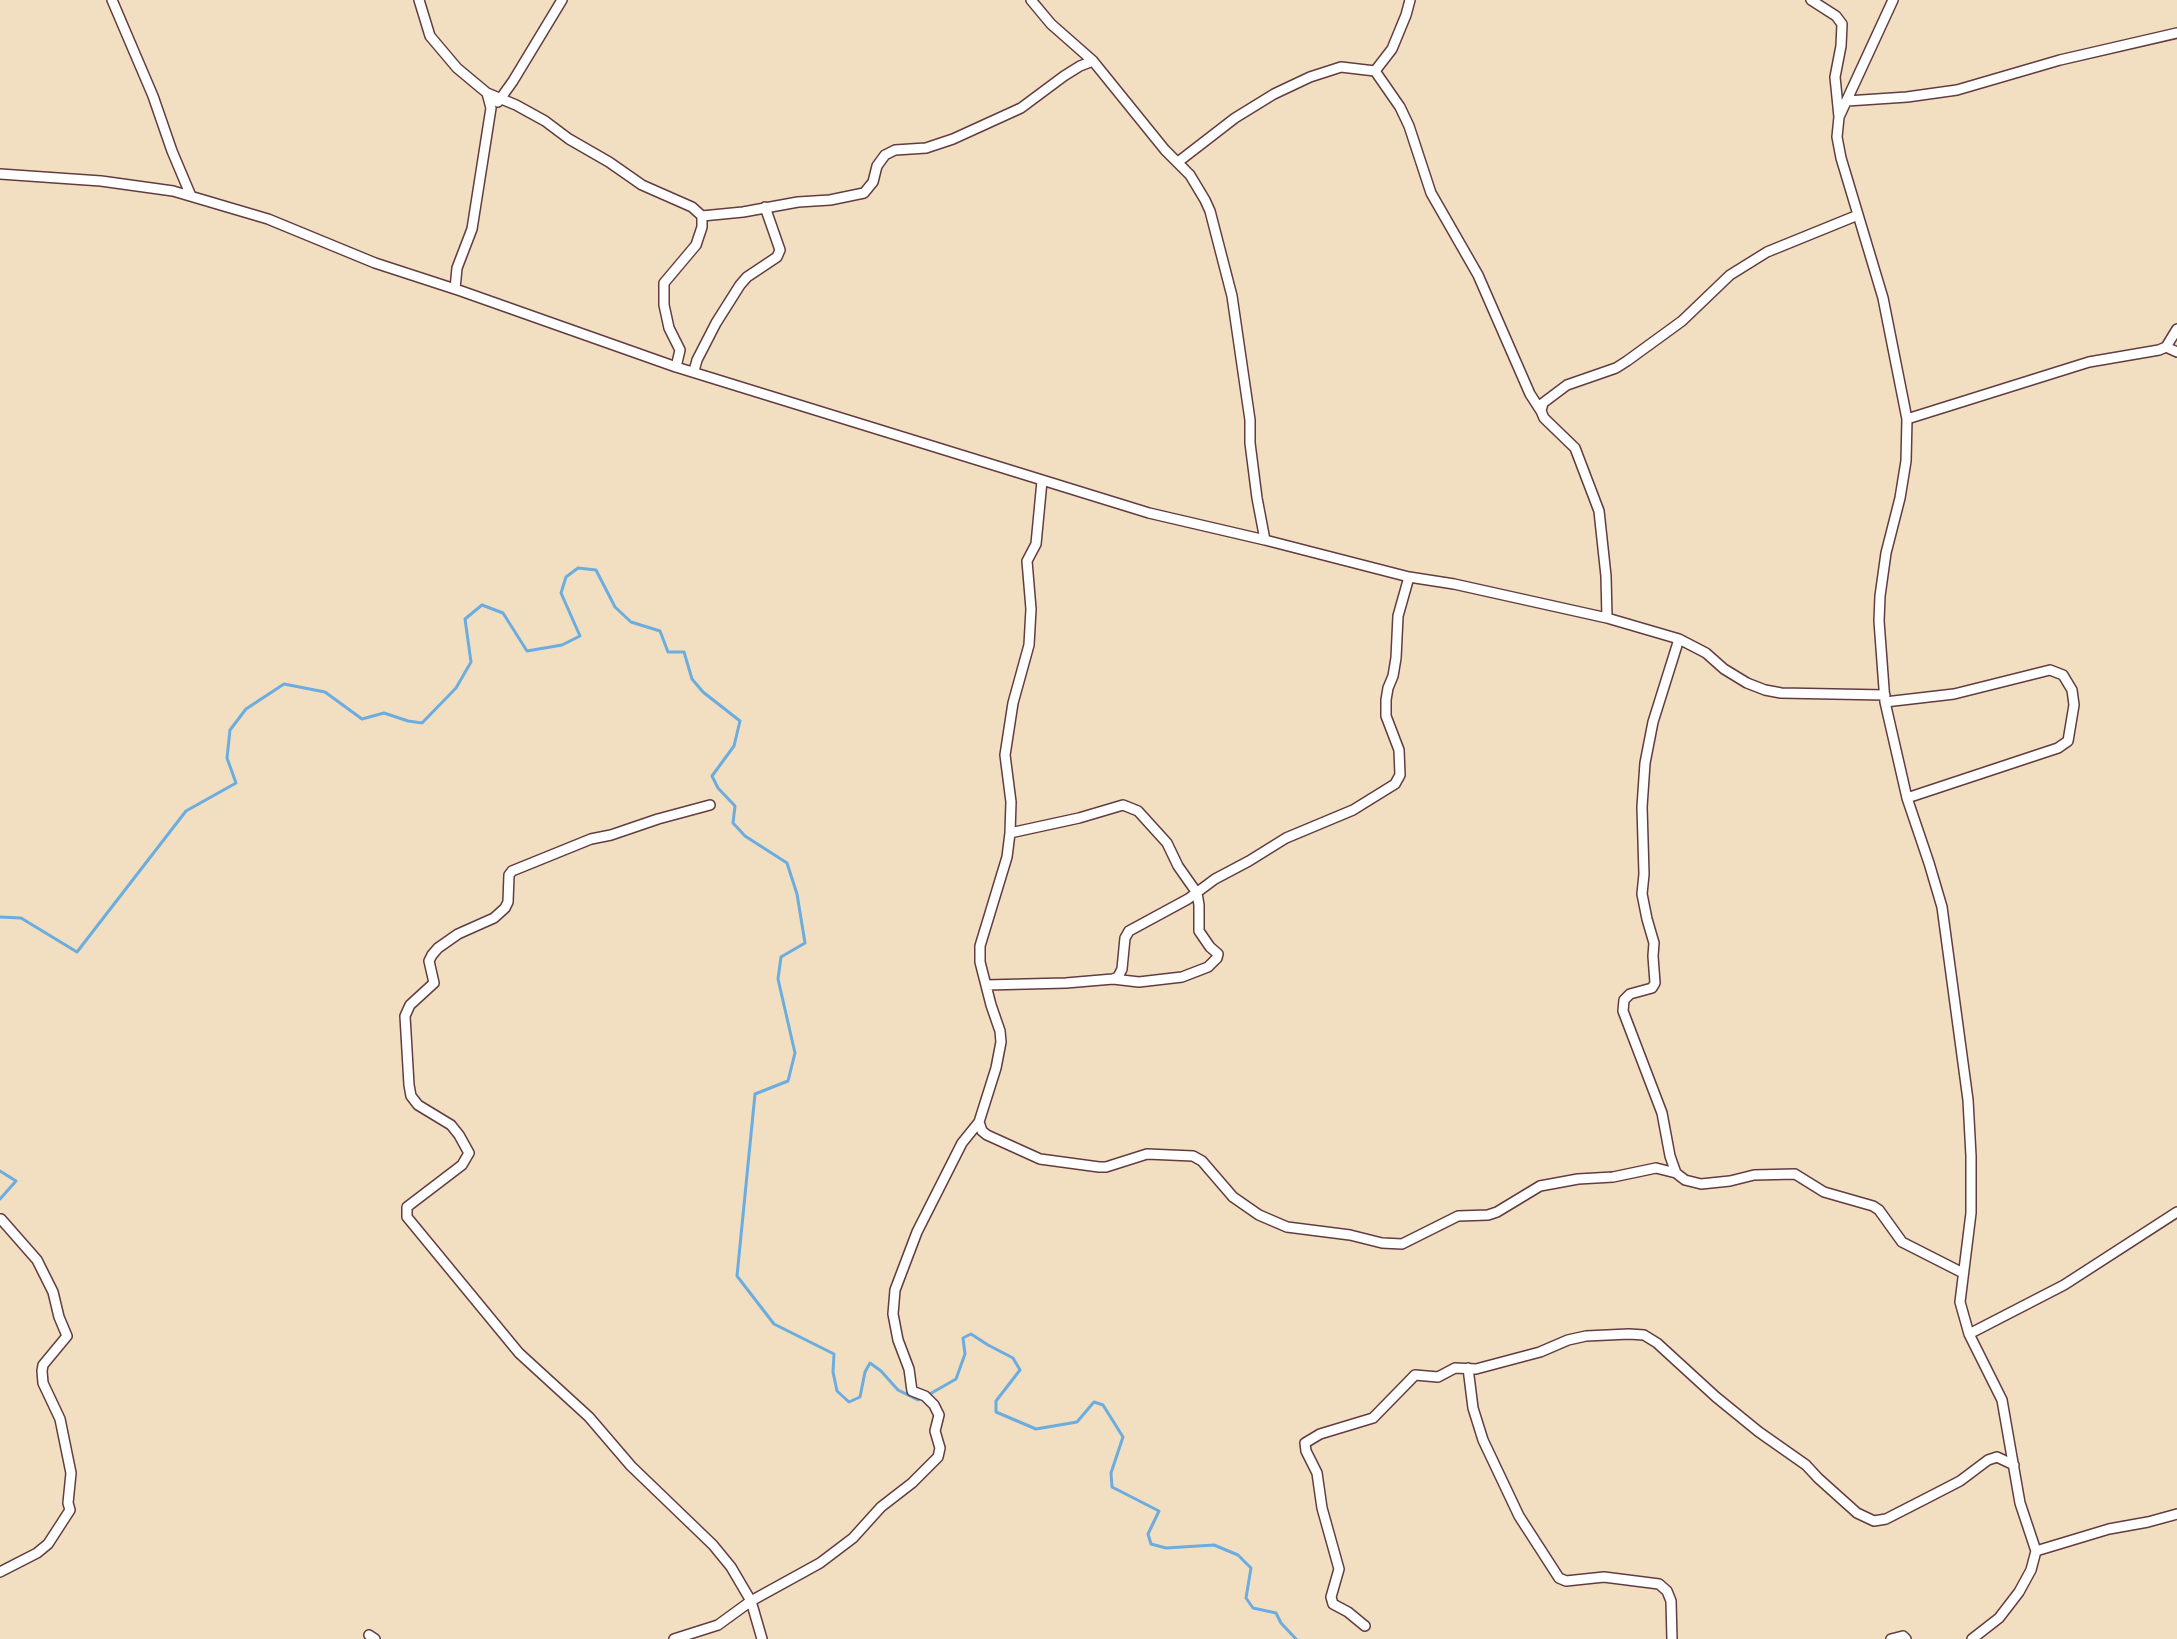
<!DOCTYPE html>
<html>
<head>
<meta charset="utf-8">
<style>
  body { margin:0 }
  canvas { display:block; background:#f2dec0 }
</style>
</head>
<body>
<canvas width="2177" height="1639"></canvas>
<script>
const g = document.querySelector('canvas').getContext('2d');
g.lineJoin = 'round';
function toPath(rows) {
  const path = new Path2D();
  for (const r of rows) {
    path.moveTo(r[0], r[1]);
    for (let i = 2; i < r.length; i += 2) path.lineTo(r[i], r[i + 1]);
  }
  return path;
}
function stroke(path, color, width, dash) {
  g.strokeStyle = color;
  g.lineWidth = width;
  g.lineCap = dash ? 'butt' : 'round';
  g.setLineDash(dash || []);
  g.stroke(path);
}
stroke(toPath([
  [0,917,21,918,77,952,186,811,236,783,227,758,230,730,246,709,284,684,325,692,362,719,384,713,408,721,422,723,456,688,471,662,465,619,482,605,503,613,527,651,562,645,580,636,561,593,566,577,578,568,596,570,615,607,631,622,660,631,668,652,684,652,692,679,703,692,740,721,734,746,712,776,718,788,735,806,733,823,745,836,787,863,797,894,805,943,781,957,778,979,795,1053,788,1081,755,1094,737,1276,774,1324,834,1354,833,1372,837,1391,849,1402,860,1397,865,1372,870,1363,881,1371,898,1390,918,1400,922,1398],
  [0,1171,16,1181,0,1199],
  [928,1395,956,1379,965,1354,963,1338,971,1334,988,1345,1013,1358,1020,1370,996,1401,996,1412,1036,1429,1077,1422,1094,1402,1103,1405,1123,1437,1111,1473,1112,1487,1159,1511,1148,1534,1151,1544,1166,1548,1214,1545,1238,1555,1251,1568,1246,1598,1253,1608,1276,1613,1281,1623,1296,1639]
]), '#6cade0', 3);
const street = toPath([
  [112,0,153,96,172,151,191,196],
  [419,0,430,36,457,68,487,93,491,108,472,229,457,268,455,289],
  [1031,0,1051,24,1093,61,1165,150,1190,175,1205,200,1210,211,1232,296,1250,420,1250,443,1257,498,1265,540],
  [1811,0,1836,16,1842,24,1841,46,1835,77,1839,117],
  [1893,0,1839,117,1837,137,1841,158,1883,298,1907,419,1906,461,1900,498,1886,553,1880,596,1879,621,1885,702,1907,798,1929,863,1942,907,1968,1100,1971,1156,1971,1213,1960,1302,1969,1334,2002,1400,2020,1503,2036,1551,2031,1570,2019,1592,1999,1618,1972,1639],
  [1375,71,1400,107,1409,126,1431,193,1478,275,1530,394,1541,411],
  [487,93,516,105,545,121,569,139,609,162,642,185,692,207,702,216,702,227,696,245,664,283,664,305,669,328,680,350,676,367],
  [1847,101,1907,97,1957,90,2060,60,2177,33],
  [498,102,513,81,562,0],
  [1178,162,1235,118,1274,94,1310,77,1341,67,1375,71,1392,49,1406,15,1410,0],
  [0,174,101,181,173,191,268,219,375,263,461,291,676,367,1149,513,1265,540,1409,577,1454,584,1607,618,1679,639,1706,653,1724,669,1747,683,1765,690,1781,693,1885,695],
  [702,216,743,212,798,202,830,200,864,193,873,182,877,166,885,155,895,150,926,148,953,139,1021,108,1064,76,1080,66,1093,61],
  [2166,347,2177,352],
  [694,371,697,360,716,323,740,285,747,277,777,257,780,250,765,207],
  [1907,419,2089,362,2159,350,2166,347,2177,329],
  [1042,481,1036,544,1027,561,1031,609,1029,645,1013,703,1005,755,1011,802,1010,833,1007,857,980,946,980,962,991,1005,1000,1031,1001,1042,996,1068,979,1122,982,1131,987,1135,1040,1159,1099,1167,1106,1167,1147,1154,1193,1156,1202,1161,1233,1197,1259,1215,1287,1227,1350,1235,1382,1243,1402,1244,1458,1216,1488,1215,1497,1212,1540,1186,1578,1179,1613,1177,1656,1168,1676,1173,1685,1180,1701,1184,1730,1181,1754,1175,1795,1174,1824,1192,1873,1206,1879,1210,1902,1242,1963,1273],
  [1607,618,1606,576,1599,511,1575,448,1544,418,1541,411,1543,403,1567,385,1616,368,1627,361,1682,321,1730,275,1767,252,1858,215],
  [1885,702,1954,694,2050,670,2063,675,2072,690,2074,705,2068,741,2058,748,1907,798],
  [710,805,658,819,611,835,591,839,512,871,509,875,508,902,505,908,494,918,458,934,438,948,432,955,429,961,434,983,410,1005,405,1016,409,1085,411,1096,418,1105,451,1125,459,1135,469,1153,462,1165,407,1207,407,1217,519,1353,589,1417,631,1466,713,1545,731,1567,751,1601,762,1639],
  [1010,833,1079,818,1123,805,1138,811,1167,843,1178,866,1197,893,1199,905,1199,931,1210,947,1218,954,1217,958,1208,967,1182,977,1139,982,1113,979],
  [986,985,1066,983,1113,979,1118,977,1122,969,1125,938,1129,931,1188,899,1215,879,1249,861,1286,838,1353,810,1395,784,1400,775,1399,750,1386,716,1386,700,1388,688,1393,676,1396,658,1398,616,1409,577],
  [1676,1173,1670,1156,1662,1113,1623,1011,1624,1000,1630,994,1652,988,1655,983,1653,956,1654,943,1647,919,1642,894,1644,874,1642,807,1645,763,1653,722,1679,639],
  [1969,1334,2064,1285,2177,1212],
  [1468,1368,1473,1408,1483,1440,1519,1516,1559,1578,1566,1581,1604,1577,1659,1584,1667,1591,1671,1601,1672,1639],
  [2036,1551,2109,1529,2148,1522,2177,1514],
  [0,1572,37,1553,48,1544,70,1510,68,1503,71,1473,60,1419,43,1383,42,1371,43,1365,67,1336,59,1317,53,1292,37,1260,1,1219],
  [1365,1626,1348,1612,1333,1604,1331,1597,1339,1569,1322,1508,1317,1473,1306,1451,1305,1443,1320,1434,1373,1418,1415,1375,1438,1377,1455,1368,1476,1369,1540,1352,1568,1340,1586,1336,1629,1334,1644,1335,1657,1343,1716,1397,1759,1432,1806,1465,1818,1478,1857,1513,1874,1521,1886,1519,1929,1497,1960,1481,1988,1460,1997,1457,2014,1465],
  [369,1635,375,1639],
  [674,1639,718,1625,751,1601,820,1563,853,1538,881,1507,912,1483,938,1457,940,1448,935,1431,939,1415,934,1405,925,1396,912,1391,909,1369,898,1340,893,1314,895,1290,917,1232,962,1143,979,1122],
  [1891,1639,1903,1636,1906,1639]
]);
stroke(street, '#633c41', 12);
stroke(street, '#fff', 9);
</script>
</body>
</html>
